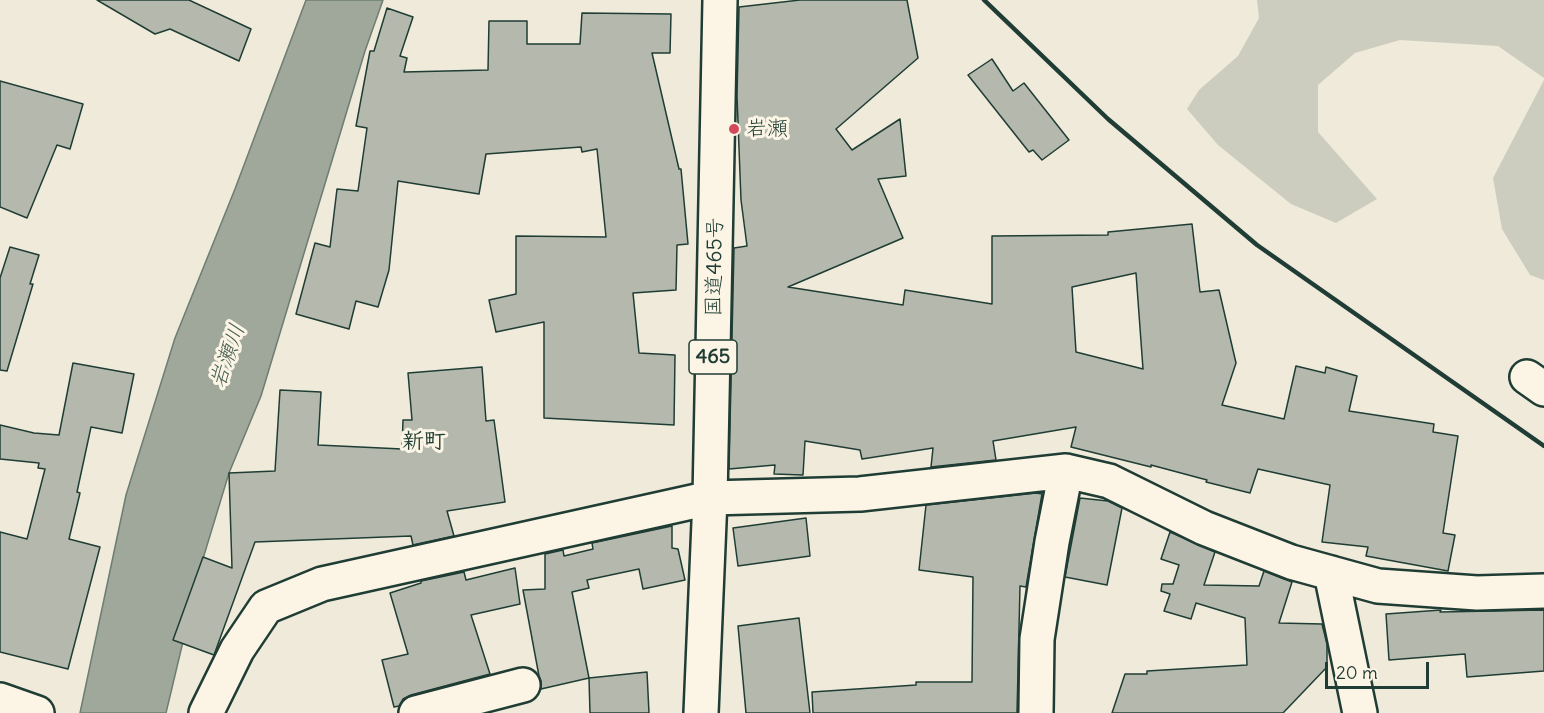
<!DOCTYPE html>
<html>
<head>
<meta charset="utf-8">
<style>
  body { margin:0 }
  #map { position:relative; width:1544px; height:713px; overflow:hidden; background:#efeada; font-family:Delius,sans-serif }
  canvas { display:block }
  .scale { position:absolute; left:1325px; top:662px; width:104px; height:27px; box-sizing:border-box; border:3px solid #1f3d34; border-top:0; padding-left:8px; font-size:18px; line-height:21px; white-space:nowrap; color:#1f3d34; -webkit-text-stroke:4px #fcf5e5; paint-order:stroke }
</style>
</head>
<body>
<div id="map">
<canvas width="1544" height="713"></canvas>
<div class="scale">20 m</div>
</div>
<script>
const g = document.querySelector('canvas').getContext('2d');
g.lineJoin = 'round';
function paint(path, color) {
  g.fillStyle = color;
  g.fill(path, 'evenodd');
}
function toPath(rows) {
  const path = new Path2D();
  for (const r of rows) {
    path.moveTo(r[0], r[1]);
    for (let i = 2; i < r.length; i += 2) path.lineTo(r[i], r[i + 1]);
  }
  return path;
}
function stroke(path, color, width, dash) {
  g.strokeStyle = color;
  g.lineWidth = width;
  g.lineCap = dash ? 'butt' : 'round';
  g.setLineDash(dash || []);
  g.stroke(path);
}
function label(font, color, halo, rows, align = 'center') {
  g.font = font + ' Delius,"Klee One",sans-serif';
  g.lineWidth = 6;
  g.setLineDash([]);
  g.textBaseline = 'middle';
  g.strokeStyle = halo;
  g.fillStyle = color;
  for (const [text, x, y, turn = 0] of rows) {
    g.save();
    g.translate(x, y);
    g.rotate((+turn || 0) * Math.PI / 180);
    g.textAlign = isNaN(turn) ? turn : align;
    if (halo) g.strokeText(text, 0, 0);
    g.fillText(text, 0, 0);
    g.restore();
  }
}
paint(toPath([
  [1257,0,1544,0,1544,78,1498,46,1400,40,1355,53,1318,85,1318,132,1377,199,1336,223,1291,204,1218,145,1187,109,1199,90,1238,56,1259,18],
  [1544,80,1544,280,1530,275,1502,229,1493,178]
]), '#cccdbf');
const water = toPath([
  [306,0,383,0,365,51,261,396,229,473,202,562,166,713,80,713,126,495,175,338,235,189,306,0]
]);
paint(water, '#9fa89a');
stroke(water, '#6c7d71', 1.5);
const building = toPath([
  [97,0,189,0,251,29,239,61,170,29,155,34,97,0],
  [800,0,907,0,918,58,836,129,852,150,900,119,906,176,878,179,903,238,788,287,903,305,905,290,992,304,992,236,1108,235,1108,232,1192,224,1200,292,1219,290,1236,363,1222,405,1284,419,1296,366,1325,373,1326,367,1357,376,1349,411,1434,424,1433,432,1458,436,1443,533,1455,535,1448,571,1366,556,1368,547,1322,542,1330,485,1258,469,1250,493,1206,482,1207,480,1151,465,1151,467,1071,447,1076,427,993,441,996,460,931,467,933,448,862,459,860,450,805,441,803,475,774,474,775,465,729,469,734,248,747,246,741,200,737,96,739,7,800,0],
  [1136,273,1143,369,1076,352,1072,287,1136,273],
  [387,8,413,17,400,56,407,58,404,72,488,70,489,21,527,21,527,44,580,44,582,13,671,14,670,53,652,53,679,169,681,169,688,244,677,245,676,290,633,293,639,353,675,355,674,425,544,418,544,322,496,332,489,300,516,294,516,236,606,237,597,149,582,152,581,147,486,154,479,194,398,181,389,270,378,307,356,301,349,329,296,314,315,243,330,247,337,189,358,191,367,128,356,126,370,51,374,51,387,8],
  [992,59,1013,91,1024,83,1069,140,1042,160,1033,150,1029,152,968,75,992,59],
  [0,81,83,104,70,149,57,145,27,218,0,207,0,81],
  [10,247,39,255,30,284,33,284,7,371,0,370,0,278,10,247],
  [73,363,134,374,122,433,91,427,77,492,80,493,69,539,100,547,68,669,0,652,0,532,27,539,45,469,38,468,39,463,0,459,0,425,34,433,59,435,73,363],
  [482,367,486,421,494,420,505,502,447,511,454,536,413,545,411,536,255,542,214,655,173,640,203,557,232,568,229,473,275,471,280,390,321,392,318,445,402,449,403,420,412,420,408,373,482,367],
  [1036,493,1042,494,1026,587,1020,586,1017,713,813,713,812,692,916,685,916,682,972,682,973,577,919,570,926,505,1036,493],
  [1080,498,1108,501,1122,508,1107,585,1065,577,1080,498],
  [806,518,810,556,738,566,733,528,806,518],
  [672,526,672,548,678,549,685,580,643,589,639,569,587,580,589,588,572,592,589,678,541,689,541,681,539,676,523,590,545,589,545,554,563,550,564,556,593,549,592,543,672,526],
  [1170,532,1215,552,1204,585,1259,586,1264,571,1292,582,1279,623,1322,624,1327,644,1327,667,1283,713,1112,713,1125,674,1147,674,1147,671,1247,665,1245,618,1196,603,1191,619,1164,611,1170,594,1161,591,1162,584,1173,584,1179,565,1161,559,1170,532],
  [515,568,520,604,471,615,490,674,411,695,403,699,399,706,394,707,382,660,408,654,390,593,421,583,421,581,464,572,466,580,515,568],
  [1441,610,1440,612,1544,610,1544,671,1467,677,1465,654,1389,660,1386,614,1441,610],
  [799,618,810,713,746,713,738,626,799,618],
  [647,672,649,713,590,713,589,678,647,672]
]);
paint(building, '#b5b9ad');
stroke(building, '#1f3d34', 1.5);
const minor = toPath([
  [1527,377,1544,389],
  [1331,573,1360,713],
  [0,700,37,713],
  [206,713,237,650,266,607,322,584,710,498,860,494,1066,471,1109,481,1204,528,1291,562,1378,586,1477,593,1544,591],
  [416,713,523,685],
  [1036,713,1037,639,1052,542,1066,471]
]);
const highway = toPath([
  [701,713,710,498,720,0]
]);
stroke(minor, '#1f3d34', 38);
stroke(highway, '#1f3d34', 38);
stroke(minor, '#fcf5e5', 33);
stroke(highway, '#fcf5e5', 33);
stroke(toPath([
  [984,0,1108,119,1257,245,1544,446]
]), '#1f3d34', 4.5);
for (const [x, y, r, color] of [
  [734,129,6,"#d1495b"]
]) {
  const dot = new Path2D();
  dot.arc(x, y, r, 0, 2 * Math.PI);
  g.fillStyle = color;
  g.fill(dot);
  stroke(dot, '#fcf5e5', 2);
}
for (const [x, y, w] of [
  [713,357,48]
]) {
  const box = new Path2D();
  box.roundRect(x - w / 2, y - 17, w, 34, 4.5);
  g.fillStyle = '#fcf5e5';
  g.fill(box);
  stroke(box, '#1f3d34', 1.5);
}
label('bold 20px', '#1f3d34', null, [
  ["465",713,357]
]);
label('21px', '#1f3d34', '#fcf5e5', [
  ["岩瀬",746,129]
], 'left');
label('21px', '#1f3d34', '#fcf5e5', [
  ["国道465号",715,267,-89]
]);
label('italic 22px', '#455d53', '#fcf5e5', [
  ["岩瀬川",228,356,-71]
]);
label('bold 22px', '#1f3d34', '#fcf5e5', [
  ["新町",424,442]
]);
</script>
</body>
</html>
